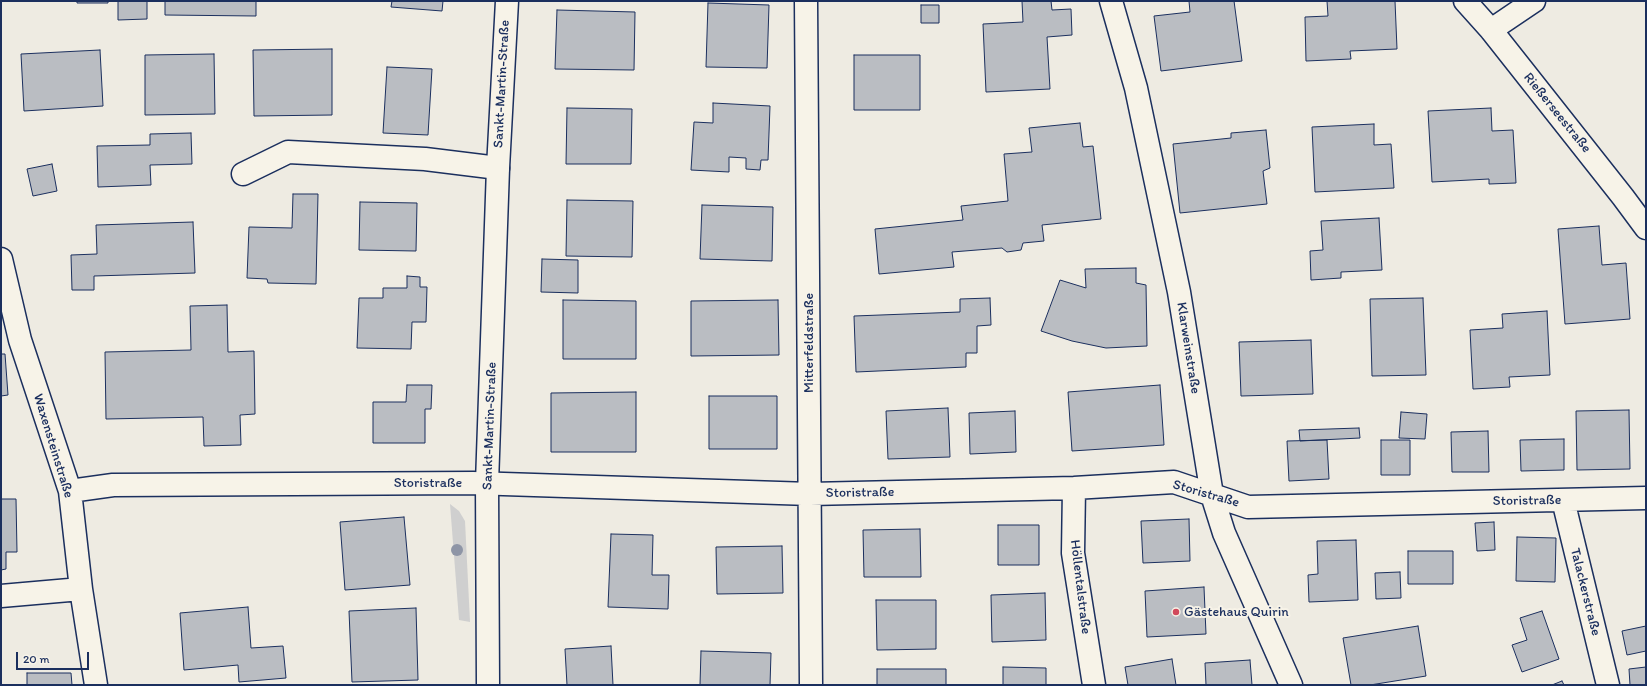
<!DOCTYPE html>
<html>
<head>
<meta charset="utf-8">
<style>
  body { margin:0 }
  #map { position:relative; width:1647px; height:686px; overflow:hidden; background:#eeebe2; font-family:Itim,sans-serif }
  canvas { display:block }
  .frame { position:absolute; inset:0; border:2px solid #1b2f5e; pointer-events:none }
  .scale { position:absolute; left:16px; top:652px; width:73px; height:18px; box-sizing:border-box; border:2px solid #1b2f5e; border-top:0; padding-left:5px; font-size:12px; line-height:14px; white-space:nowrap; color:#1b2f5e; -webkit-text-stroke:3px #f7f3e8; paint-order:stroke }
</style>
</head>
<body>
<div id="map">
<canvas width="1647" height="686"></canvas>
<div class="frame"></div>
<div class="scale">20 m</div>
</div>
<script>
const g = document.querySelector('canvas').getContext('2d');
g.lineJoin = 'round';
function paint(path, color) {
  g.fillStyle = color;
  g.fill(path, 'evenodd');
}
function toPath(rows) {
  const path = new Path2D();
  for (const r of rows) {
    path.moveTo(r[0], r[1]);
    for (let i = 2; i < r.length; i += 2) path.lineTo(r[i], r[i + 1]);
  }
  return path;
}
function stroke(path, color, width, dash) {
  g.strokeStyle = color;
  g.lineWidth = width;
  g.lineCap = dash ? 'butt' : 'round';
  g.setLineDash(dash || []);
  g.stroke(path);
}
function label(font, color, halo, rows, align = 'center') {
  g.font = font + ' Itim,sans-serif';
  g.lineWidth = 4;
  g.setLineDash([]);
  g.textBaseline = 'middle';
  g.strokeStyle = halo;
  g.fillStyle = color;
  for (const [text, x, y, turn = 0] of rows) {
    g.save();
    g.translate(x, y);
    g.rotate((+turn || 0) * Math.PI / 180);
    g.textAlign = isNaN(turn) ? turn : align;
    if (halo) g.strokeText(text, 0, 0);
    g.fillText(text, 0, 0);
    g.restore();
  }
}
paint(toPath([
  [450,504,459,511,465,521,470,622,459,620]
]), '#cfcfcf');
const building = toPath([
  [77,1,108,1,108,3,77,3,77,1],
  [118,1,147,1,147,19,118,20,118,1],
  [165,1,256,1,256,16,165,15,165,1],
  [392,1,443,1,442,11,391,7,392,1],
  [1022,1,1051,1,1052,10,1071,9,1072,35,1047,37,1050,89,986,92,983,24,1023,22,1022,1],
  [1189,1,1234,1,1242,61,1161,71,1154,16,1190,12,1189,1],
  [1327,1,1395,1,1397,49,1350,51,1351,59,1306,61,1305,17,1328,16,1327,1],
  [708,3,769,5,767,68,706,67,708,3],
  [921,5,939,5,939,23,921,23,921,5],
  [557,10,635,12,634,70,555,69,557,10],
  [332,49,332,115,254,116,253,50,332,49],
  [100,50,103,106,24,111,21,54,100,50],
  [214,54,215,114,145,115,145,55,214,54],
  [854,55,920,55,920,110,854,110,854,55],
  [387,67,432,69,428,135,383,133,387,67],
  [713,103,770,106,768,160,761,160,760,170,746,169,746,158,729,157,729,172,691,170,694,122,713,123,713,103],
  [567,108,632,109,631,164,566,164,567,108],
  [1491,108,1492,131,1513,130,1516,183,1489,184,1489,179,1432,182,1428,111,1491,108],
  [1080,123,1083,147,1093,146,1101,219,1042,225,1044,241,1023,243,1021,250,1007,252,1002,248,952,252,954,267,879,274,875,229,963,220,961,206,1008,201,1004,154,1032,152,1029,128,1080,123],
  [1374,124,1374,145,1391,144,1394,188,1315,192,1312,127,1374,124],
  [1266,130,1270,168,1263,171,1267,204,1180,213,1173,144,1231,138,1231,133,1266,130],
  [191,133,192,164,150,165,151,185,98,187,97,146,150,145,150,134,191,133],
  [52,164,57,191,33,196,27,169,52,164],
  [293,194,318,194,316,284,268,283,267,279,247,278,249,227,292,228,293,194],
  [567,200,633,201,632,257,566,256,567,200],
  [360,202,417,203,416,251,359,250,360,202],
  [702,205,773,207,772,261,700,259,702,205],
  [1379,218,1382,270,1341,272,1341,278,1311,280,1310,251,1323,250,1321,221,1379,218],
  [193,222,195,273,94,276,94,290,72,290,71,255,97,254,96,225,193,222],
  [1599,226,1602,265,1626,263,1630,319,1565,324,1558,229,1599,226],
  [542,259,578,260,578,293,541,292,542,259],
  [1136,268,1136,283,1146,285,1147,346,1106,348,1072,341,1041,331,1060,280,1086,288,1085,269,1136,268],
  [407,276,420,277,420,287,427,287,426,322,412,322,411,349,357,348,359,298,383,298,383,288,407,288,407,276],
  [990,298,991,325,977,326,977,353,966,353,966,367,856,372,854,316,960,312,960,299,990,298],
  [1423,298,1426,375,1372,376,1370,299,1423,298],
  [563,300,636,301,636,359,563,359,563,300],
  [778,300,779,355,691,356,691,301,778,300],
  [227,305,228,352,254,351,255,414,240,415,241,445,204,446,203,417,106,419,105,352,191,350,190,306,227,305],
  [1547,311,1550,375,1509,377,1510,387,1473,389,1470,330,1503,328,1502,314,1547,311],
  [1311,340,1313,394,1241,396,1239,342,1311,340],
  [1,354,5,354,8,395,1,396,1,354],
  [407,385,432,385,431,409,425,409,425,443,373,443,373,402,406,402,407,385],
  [1160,385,1164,445,1072,451,1068,392,1160,385],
  [636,392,636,452,551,452,551,393,636,392],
  [709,396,777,396,777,449,709,449,709,396],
  [948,408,950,457,888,459,886,411,948,408],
  [1629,410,1630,469,1577,470,1576,411,1629,410],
  [1015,411,1016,452,970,454,969,413,1015,411],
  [1401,412,1427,414,1425,439,1399,438,1401,412],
  [1359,428,1360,438,1300,441,1299,430,1359,428],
  [1488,431,1489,472,1452,472,1451,432,1488,431],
  [1564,439,1564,470,1521,471,1520,440,1564,439],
  [1327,440,1329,479,1289,481,1287,441,1327,440],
  [1381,440,1410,440,1410,475,1381,475,1381,440],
  [1,499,16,499,17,552,6,552,6,569,1,570,1,499],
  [404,517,410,585,345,590,340,522,404,517],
  [1189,519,1190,561,1143,563,1141,521,1189,519],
  [1494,522,1495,550,1477,551,1475,523,1494,522],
  [998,525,1039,525,1039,565,998,565,998,525],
  [920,529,921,577,864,577,863,530,920,529],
  [611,534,653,535,652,575,669,575,668,609,608,607,611,534],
  [1517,537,1556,538,1555,582,1516,581,1517,537],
  [1356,540,1358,600,1309,602,1308,575,1318,574,1317,541,1356,540],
  [782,546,783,593,717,594,716,547,782,546],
  [1408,551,1453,551,1453,584,1408,584,1408,551],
  [1400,572,1401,598,1376,599,1375,573,1400,572],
  [1204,587,1206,634,1147,637,1145,591,1204,587],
  [1045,593,1046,640,992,642,991,595,1045,593],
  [876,600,936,600,936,649,877,650,876,600],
  [248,607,251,648,283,646,286,678,239,682,238,665,184,670,180,613,248,607],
  [416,608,418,680,352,682,349,611,416,608],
  [1542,611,1559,659,1522,672,1512,645,1527,640,1520,618,1542,611],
  [1418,626,1426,676,1370,685,1351,685,1343,638,1418,626],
  [1646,626,1646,651,1627,655,1622,631,1646,626],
  [611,646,613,685,567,685,565,649,611,646],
  [701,651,771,653,770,685,700,685,701,651],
  [1172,659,1176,685,1128,685,1125,667,1172,659],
  [1250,660,1252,685,1206,685,1205,663,1250,660],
  [1003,667,1046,668,1046,685,1003,685,1003,667],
  [1646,667,1646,685,1630,685,1629,669,1646,667],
  [877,669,946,669,946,685,877,685,877,669],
  [27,673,71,673,72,685,27,685,27,673],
  [1562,681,1564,685,1552,685,1562,681]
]);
paint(building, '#babdc2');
stroke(building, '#1b2f5e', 1);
const minor = toPath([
  [806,1,811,685],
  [1111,1,1136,88,1179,292,1212,495,1224,533,1291,685],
  [1465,1,1491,30,1623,197,1646,228],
  [1491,30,1534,1],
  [243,174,288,152,425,159,498,168],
  [1,259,20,340,70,491,81,589,96,685],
  [1074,488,1073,553,1094,685],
  [70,491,113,485,473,483,810,494,1074,488,1174,482,1248,507,1646,498],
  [1563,500,1608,685],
  [1,596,81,589]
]);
const secondary = toPath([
  [488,685,487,483,498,168,507,1]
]);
stroke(minor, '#1b2f5e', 25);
stroke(secondary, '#1b2f5e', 25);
stroke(minor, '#f7f3e8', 22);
stroke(secondary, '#f7f3e8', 22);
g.fillStyle = '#8e95a6';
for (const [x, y] of [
  [457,550]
]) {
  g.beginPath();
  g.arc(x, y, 6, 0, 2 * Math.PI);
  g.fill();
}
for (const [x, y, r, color] of [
  [1176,612,4,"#d1495b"]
]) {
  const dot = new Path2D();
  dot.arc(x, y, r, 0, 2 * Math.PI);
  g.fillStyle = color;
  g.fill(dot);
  stroke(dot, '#f7f3e8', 1.5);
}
label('14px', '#1b2f5e', '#f7f3e8', [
  ["Sankt-Martin-Straße",502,84,-87],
  ["Rießerseestraße",1557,113,51],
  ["Mitterfeldstraße",809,343,-90],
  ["Klarweinstraße",1188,348,81],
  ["Sankt-Martin-Straße",490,426,-88],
  ["Waxensteinstraße",53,446,73],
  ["Storistraße",428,483],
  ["Storistraße",860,493,-1],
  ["Storistraße",1206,494,16],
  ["Storistraße",1527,501,-1],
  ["Höllentalstraße",1080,587,83],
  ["Talackerstraße",1585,592,76]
]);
label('14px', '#1b2f5e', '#f7f3e8', [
  ["Gästehaus Quirin",1184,612]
], 'left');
</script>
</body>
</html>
